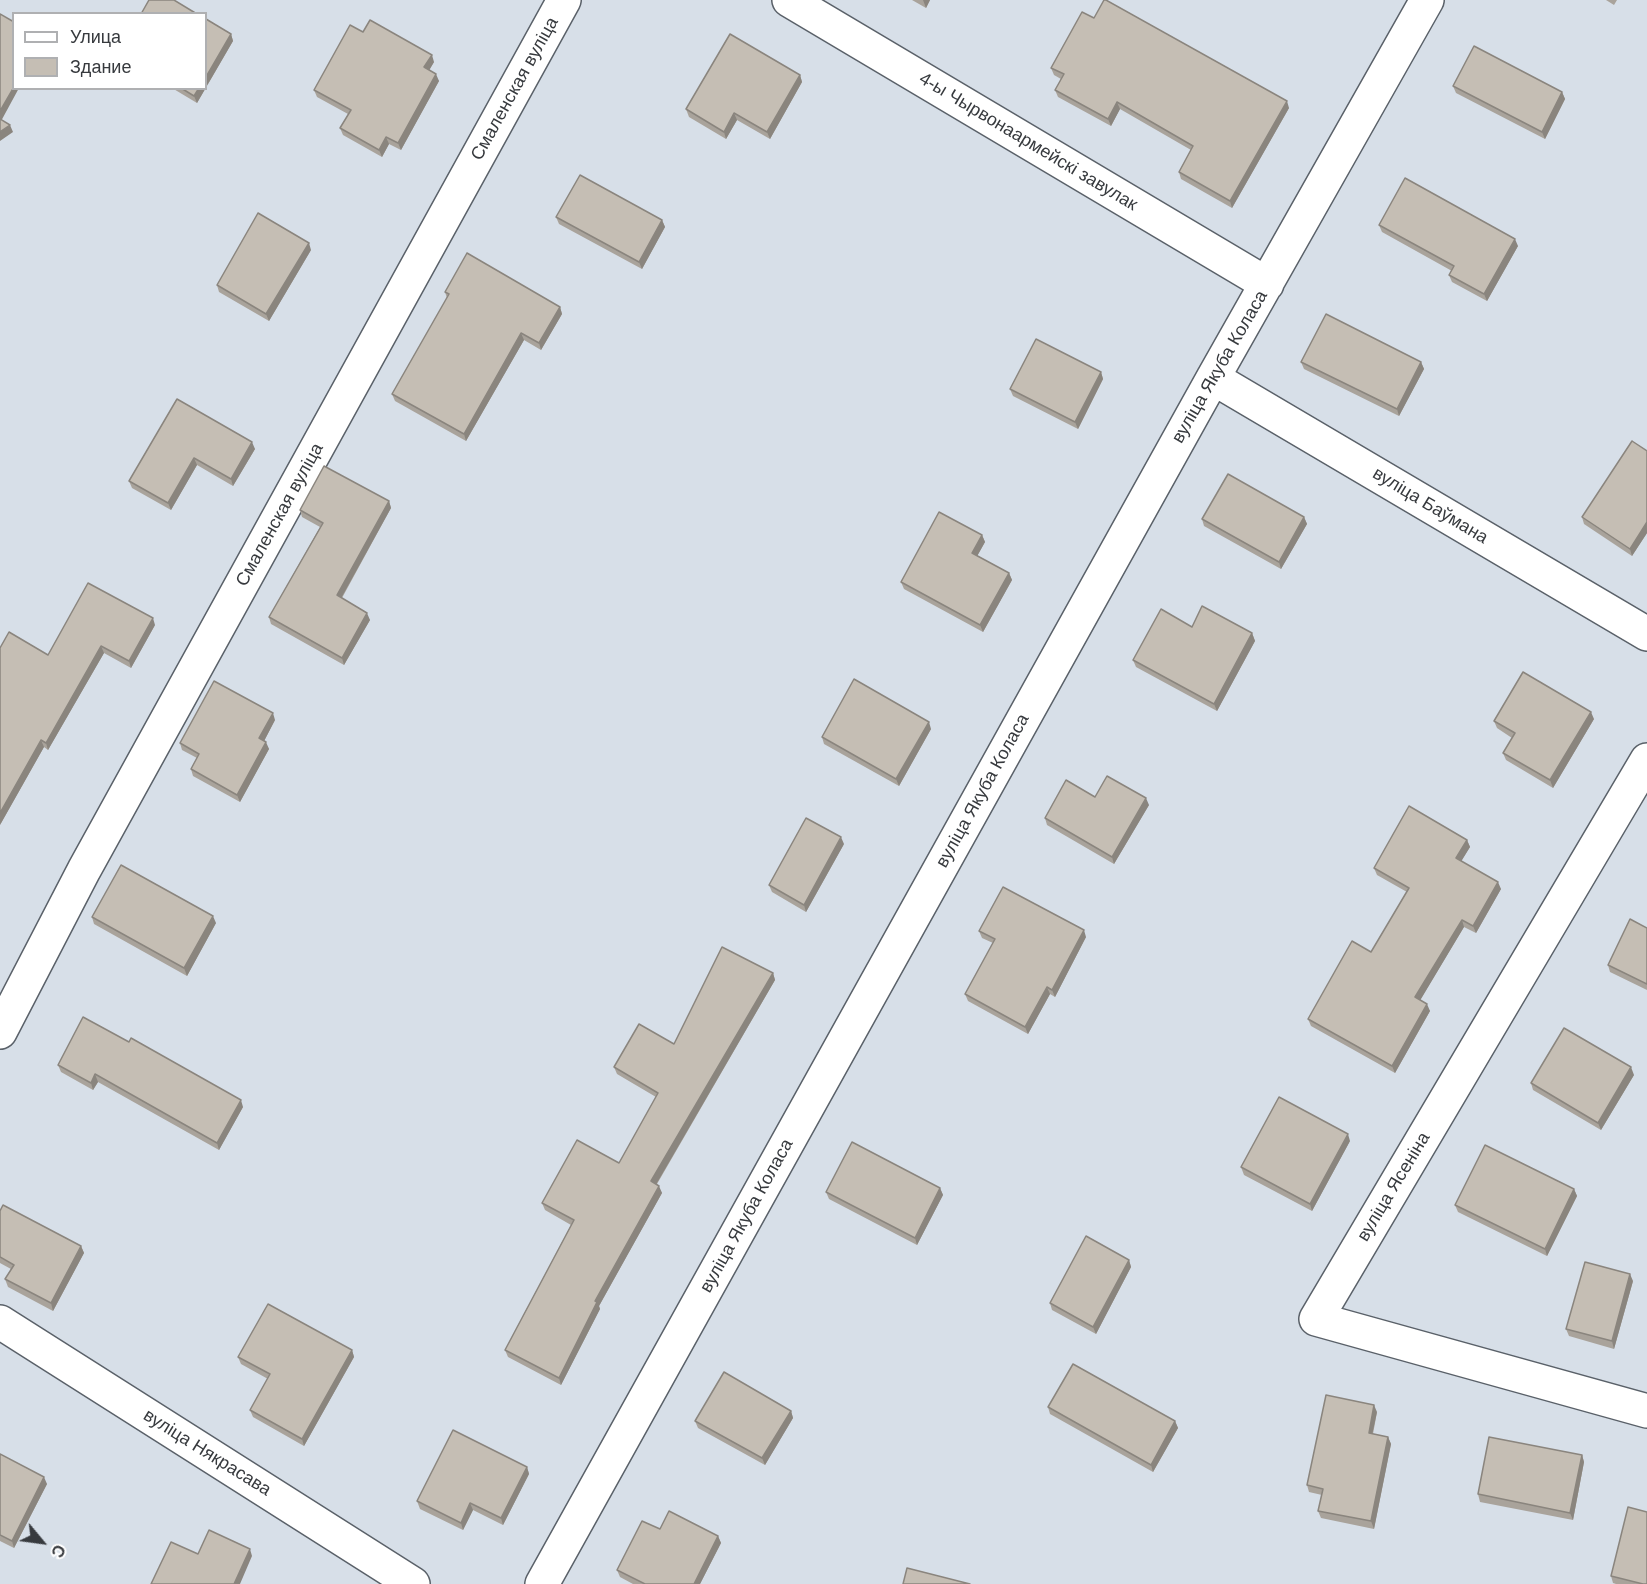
<!DOCTYPE html>
<html>
<head>
<meta charset="utf-8">
<style>
  body { margin:0 }
  #map { position:relative; width:1647px; height:1584px; overflow:hidden; background:#d7dfe8; font-family:Arial,sans-serif }
  canvas { display:block }
  .legend { position:absolute; left:12px; top:12px; width:195px; height:78px; box-sizing:border-box; background:#fff; border:2px solid #afb0b2; margin:0; padding:8px 10px; list-style:none; font-size:18px; color:#373a3e }
  .legend li { display:flex; align-items:center; gap:12px; height:30px }
  .legend b { width:30px; border:2px solid #afb0b2 }
  .north { position:absolute; left:12px; top:1512px; width:60px; height:60px; -webkit-text-stroke:4px #fff; paint-order:stroke; rotate:119deg; font-size:16px; font-weight:700; line-height:24px; text-align:center; color:#373a3e }
  .north::after { content:''; display:block; margin:auto; width:21px; height:27px; background:#373a3e; clip-path:polygon(50% 0,100% 100%,50% 72%,0 100%) }
</style>
</head>
<body>
<div id="map">
<canvas width="1647" height="1584"></canvas>
<ul class="legend">
<li><b style="height:8px;background:#fff"></b>Улица</li>
<li><b style="height:16px;background:#c5beb4"></b>Здание</li>
</ul>
<div class="north">С</div>
</div>
<script>
const g = document.querySelector('canvas').getContext('2d');
g.lineJoin = 'round';
function toPath(rows) {
  const path = new Path2D();
  for (const r of rows) {
    path.moveTo(r[0], r[1]);
    for (let i = 2; i < r.length; i += 2) path.lineTo(r[i], r[i + 1]);
  }
  return path;
}
function stroke(path, color, width, dash) {
  g.strokeStyle = color;
  g.lineWidth = width;
  g.lineCap = dash ? 'butt' : 'round';
  g.setLineDash(dash || []);
  g.stroke(path);
}
function paint(path, color) {
  g.fillStyle = color;
  g.fill(path, 'evenodd');
}
function label(font, color, halo, rows, align = 'center') {
  g.font = font + ' Arial,sans-serif';
  g.lineWidth = 4.5;
  g.setLineDash([]);
  g.textBaseline = 'middle';
  g.strokeStyle = halo;
  g.fillStyle = color;
  for (const [text, x, y, turn = 0] of rows) {
    g.save();
    g.translate(x, y);
    g.rotate((+turn || 0) * Math.PI / 180);
    g.textAlign = isNaN(turn) ? turn : align;
    if (halo) g.strokeText(text, 0, 0);
    g.fillText(text, 0, 0);
    g.restore();
  }
}
const street = toPath([
  [789,0,1267,284],
  [1213,378,1647,634],
  [1647,760,1316,1319,1647,1411],
  [0,1032,84,870,564,0],
  [0,1322,413,1584],
  [542,1584,1213,378,1427,0]
]);
stroke(street, '#5a6169', 36);
stroke(street, '#fff', 33);
paint(toPath([
  [912,0,930,0,926,8],
  [1606,0,1617,0,1614,5],
  [1094,18,1289,108,1232,208,1181,179,1179,172,1191,150,1120,109,1111,126,1058,97,1055,90,1061,79,1054,75,1051,68],
  [363,32,434,62,429,70,439,81,401,150,389,144,382,157,343,135,340,128,348,114,317,97,314,90],
  [231,34,233,41,197,103,172,88,206,88],
  [800,75,802,82,770,139,737,120,726,139,689,117,686,109],
  [1453,86,1562,92,1565,99,1545,139,1456,93],
  [556,217,662,220,665,227,642,269,559,224],
  [1379,225,1518,246,1487,301,1452,282,1449,275,1452,271,1382,232],
  [311,250,269,321,219,292,217,285],
  [445,292,560,307,562,314,541,350,524,340,466,441,395,401,392,394,447,298],
  [1301,362,1421,362,1424,369,1399,416,1304,369],
  [1101,372,1103,379,1078,429,1013,396,1010,389],
  [177,399,255,449,233,486,197,465,171,510,132,488,129,481],
  [1647,451,1647,533,1632,556,1584,524,1582,517],
  [389,501,391,508,342,598,370,620,344,665,271,624,269,617,320,527,302,517,300,510],
  [1304,517,1307,524,1281,569,1204,526,1202,519],
  [982,535,985,542,977,556,1009,573,1012,580,983,632,904,589,901,582],
  [155,625,131,668,104,653,48,750,44,747,0,825,48,655],
  [1192,627,1252,633,1255,641,1217,711,1136,667,1133,660],
  [1594,719,1553,788,1506,760,1503,753,1512,738,1497,728,1494,721],
  [275,720,264,741,269,749,240,802,193,776,191,769,197,758,182,750,180,743],
  [931,729,899,786,824,744,822,737],
  [1095,797,1149,805,1114,864,1047,825,1045,818],
  [1467,840,1470,847,1461,861,1501,889,1476,933,1464,927,1420,1000,1430,1011,1395,1073,1311,1026,1308,1019,1371,952,1407,892,1377,875,1374,868],
  [844,844,806,912,772,892,769,885],
  [92,917,216,923,187,976,94,924],
  [1647,928,1647,990,1610,972,1608,965],
  [979,931,1086,937,1055,997,1050,994,1028,1034,968,1001,965,994,993,943,982,938],
  [773,973,775,980,657,1184,662,1193,599,1306,600,1309,561,1385,508,1357,505,1350,571,1225,545,1210,542,1203,619,1163,656,1097,617,1074,614,1067,674,1044],
  [58,1065,243,1107,219,1150,98,1082,93,1090,61,1072],
  [1634,1075,1601,1130,1533,1090,1531,1083],
  [1350,1141,1312,1211,1244,1175,1241,1167],
  [940,1188,943,1195,917,1245,829,1199,826,1192],
  [1574,1189,1577,1196,1547,1256,1458,1212,1455,1205],
  [0,1211,81,1246,84,1253,53,1311,8,1287,5,1279,11,1269,0,1263],
  [1129,1260,1131,1267,1096,1334,1052,1310,1050,1303],
  [1633,1281,1614,1349,1569,1336,1566,1329],
  [352,1350,354,1357,304,1446,253,1417,250,1410,268,1379,241,1364,238,1357],
  [1048,1407,1175,1421,1178,1428,1153,1472,1050,1414],
  [791,1411,793,1418,765,1465,698,1428,695,1421],
  [1377,1412,1373,1434,1388,1437,1391,1444,1374,1529,1321,1518,1318,1511,1322,1495,1309,1492,1307,1485],
  [0,1454,47,1484,14,1548,0,1541],
  [1582,1455,1584,1462,1573,1520,1480,1502,1478,1494],
  [527,1467,529,1474,503,1525,473,1510,463,1530,420,1509,417,1501],
  [660,1529,718,1536,721,1543,700,1584,633,1584,620,1577,617,1570],
  [1611,1576,1647,1584,1616,1584,1613,1583]
]), '#a9a39b');
paint(toPath([
  [923,0,930,0,926,8],
  [231,34,233,41,197,103,194,96,199,88,206,88,206,77],
  [432,55,434,62,427,74,424,67],
  [436,74,439,81,401,150,398,143],
  [800,75,802,82,770,139,767,132],
  [14,87,14,88,19,88,0,123,0,111],
  [1562,92,1565,99,1545,139,1542,132],
  [1287,101,1289,108,1232,208,1230,201],
  [1117,102,1120,109,1111,126,1108,119],
  [734,113,737,120,726,139,724,132],
  [10,125,13,132,0,141,0,132],
  [386,137,389,144,382,157,379,150],
  [662,220,665,227,642,269,639,262],
  [1515,239,1518,246,1487,301,1484,294],
  [309,243,311,250,269,321,266,314],
  [560,307,562,314,541,350,539,343],
  [521,333,524,340,466,441,464,434],
  [1421,362,1424,369,1399,416,1397,409],
  [1101,372,1103,379,1078,429,1075,422],
  [252,442,255,449,233,486,231,479],
  [194,458,197,465,171,510,168,503],
  [389,501,391,508,339,602,337,595],
  [1304,517,1307,524,1281,569,1279,562],
  [1647,522,1647,533,1632,556,1630,549],
  [982,535,985,542,975,560,972,553],
  [1009,573,1012,580,983,632,980,625],
  [367,613,370,620,344,665,342,658],
  [153,618,155,625,131,668,129,661],
  [1252,633,1255,641,1217,711,1214,704],
  [101,646,104,653,48,750,46,743],
  [1591,712,1594,719,1553,788,1550,780],
  [273,713,275,720,262,745,259,738],
  [929,722,931,729,899,786,896,779],
  [41,740,44,747,0,825,0,813],
  [266,742,269,749,240,802,237,795],
  [1146,798,1149,805,1114,864,1112,857],
  [841,837,844,844,806,912,804,905],
  [1467,840,1470,847,1459,865,1456,858],
  [1498,882,1501,889,1476,933,1473,926],
  [213,916,216,923,187,976,184,968],
  [1462,920,1464,927,1418,1004,1415,997],
  [1084,930,1086,937,1055,997,1052,990],
  [773,973,775,980,654,1188,651,1181],
  [1047,987,1050,994,1028,1034,1025,1027],
  [1427,1004,1430,1011,1395,1073,1392,1066],
  [1631,1067,1634,1075,1601,1130,1598,1123],
  [95,1074,98,1082,93,1090,91,1083],
  [241,1100,243,1107,219,1150,217,1143],
  [1348,1134,1350,1141,1312,1211,1310,1204],
  [659,1186,662,1193,599,1306,600,1309,561,1385,559,1378,595,1301],
  [940,1188,943,1195,917,1245,915,1238],
  [1574,1189,1577,1196,1547,1256,1545,1249],
  [81,1246,84,1253,53,1311,51,1303],
  [1129,1260,1131,1267,1096,1334,1093,1327],
  [1630,1274,1633,1281,1614,1349,1612,1341],
  [352,1350,354,1357,304,1446,302,1439],
  [1374,1405,1377,1412,1371,1440,1369,1433],
  [791,1411,793,1418,765,1465,762,1458],
  [1175,1421,1178,1428,1153,1472,1151,1465],
  [1388,1437,1391,1444,1374,1529,1371,1521],
  [1582,1455,1584,1462,1573,1520,1570,1513],
  [527,1467,529,1474,503,1525,501,1518],
  [44,1477,47,1484,14,1548,12,1541],
  [470,1503,473,1510,463,1530,461,1523],
  [718,1536,721,1543,700,1584,694,1584],
  [250,1549,252,1556,240,1584,234,1584]
]), '#8a857e');
const building = toPath([
  [149,0,174,0,197,14,141,14,149,0],
  [1104,0,1106,0,1287,101,1230,201,1179,172,1193,146,1117,102,1108,119,1055,90,1064,74,1051,68,1082,12,1094,18,1104,0],
  [0,14,14,22,14,87,0,111,0,14],
  [206,19,231,34,206,77,206,19],
  [370,20,432,55,424,67,436,74,398,143,386,137,379,150,340,128,351,110,314,90,350,25,363,32,370,20],
  [730,34,800,75,767,132,734,113,724,132,686,109,730,34],
  [1474,46,1562,92,1542,132,1453,86,1474,46],
  [181,88,199,88,194,96,181,88],
  [0,119,10,125,0,132,0,119],
  [580,175,662,220,639,262,556,217,580,175],
  [1405,178,1515,239,1484,294,1449,275,1454,266,1379,225,1405,178],
  [258,213,309,243,266,314,217,285,258,213],
  [467,253,560,307,539,343,521,333,464,434,392,394,449,294,445,292,467,253],
  [1326,314,1421,362,1397,409,1301,362,1326,314],
  [1036,339,1101,372,1075,422,1010,389,1036,339],
  [177,399,252,442,231,479,194,458,168,503,129,481,177,399],
  [1632,441,1647,451,1647,522,1630,549,1582,517,1632,441],
  [324,466,389,501,337,595,367,613,342,658,269,617,323,523,300,510,324,466],
  [1228,474,1304,517,1279,562,1202,519,1228,474],
  [939,512,982,535,972,553,1009,573,980,625,901,582,939,512],
  [88,583,153,618,129,661,101,646,46,743,41,740,0,813,0,648,9,632,48,655,88,583],
  [1202,606,1252,633,1214,704,1133,660,1161,609,1192,627,1202,606],
  [1523,672,1591,712,1550,780,1503,753,1515,733,1494,721,1523,672],
  [854,679,929,722,896,779,822,737,854,679],
  [214,681,273,713,259,738,266,742,237,795,191,769,199,754,180,743,214,681],
  [1107,776,1146,798,1112,857,1045,818,1066,780,1095,797,1107,776],
  [1409,806,1467,840,1456,858,1498,882,1473,926,1462,920,1415,997,1427,1004,1392,1066,1308,1019,1352,941,1371,952,1409,888,1374,868,1409,806],
  [806,818,841,837,804,905,769,885,806,818],
  [121,865,213,916,184,968,92,917,121,865],
  [1003,887,1084,930,1052,990,1047,987,1025,1027,965,994,995,939,979,931,1003,887],
  [1630,919,1647,928,1647,984,1608,965,1630,919],
  [722,947,773,973,651,1181,659,1186,595,1301,597,1302,559,1378,505,1350,574,1220,542,1203,577,1140,619,1163,658,1093,614,1067,639,1024,674,1044,722,947],
  [83,1017,129,1042,131,1038,241,1100,217,1143,95,1074,91,1083,58,1065,83,1017],
  [1564,1028,1631,1067,1598,1123,1531,1083,1564,1028],
  [1279,1097,1348,1134,1310,1204,1241,1167,1279,1097],
  [852,1142,940,1188,915,1238,826,1192,852,1142],
  [1485,1145,1574,1189,1545,1249,1455,1205,1485,1145],
  [3,1205,81,1246,51,1303,5,1279,14,1265,0,1257,0,1211,3,1205],
  [1086,1236,1129,1260,1093,1327,1050,1303,1086,1236],
  [1585,1262,1630,1274,1612,1341,1566,1329,1585,1262],
  [268,1304,352,1350,302,1439,250,1410,270,1374,238,1357,268,1304],
  [1073,1364,1175,1421,1151,1465,1048,1407,1073,1364],
  [724,1372,791,1411,762,1458,695,1421,724,1372],
  [1326,1395,1374,1405,1369,1433,1388,1437,1371,1521,1318,1511,1323,1489,1307,1485,1326,1395],
  [453,1430,527,1467,501,1518,470,1503,461,1523,417,1501,453,1430],
  [1489,1437,1582,1455,1570,1513,1478,1494,1489,1437],
  [0,1454,44,1477,12,1541,0,1535,0,1454],
  [1628,1507,1647,1512,1647,1584,1643,1584,1611,1576,1628,1507],
  [669,1511,718,1536,694,1584,645,1584,617,1570,642,1521,660,1529,669,1511],
  [209,1530,250,1549,234,1584,151,1584,171,1542,198,1554,209,1530],
  [907,1568,970,1584,903,1584,907,1568]
]);
paint(building, '#c5beb4');
stroke(building, '#8a857e', 1.5);
label('18px', '#373a3e', '#fff', [
  ["Смаленская вуліца",515,89,-61],
  ["4-ы Чырвонаармейскі завулак",1028,142,31],
  ["вуліца Якуба Коласа",1220,367,-60],
  ["вуліца Баўмана",1430,506,31],
  ["Смаленская вуліца",280,515,-61],
  ["вуліца Якуба Коласа",983,791,-61],
  ["вуліца Ясеніна",1394,1187,-59],
  ["вуліца Якуба Коласа",747,1216,-61],
  ["вуліца Някрасава",207,1453,32]
]);
</script>
</body>
</html>
